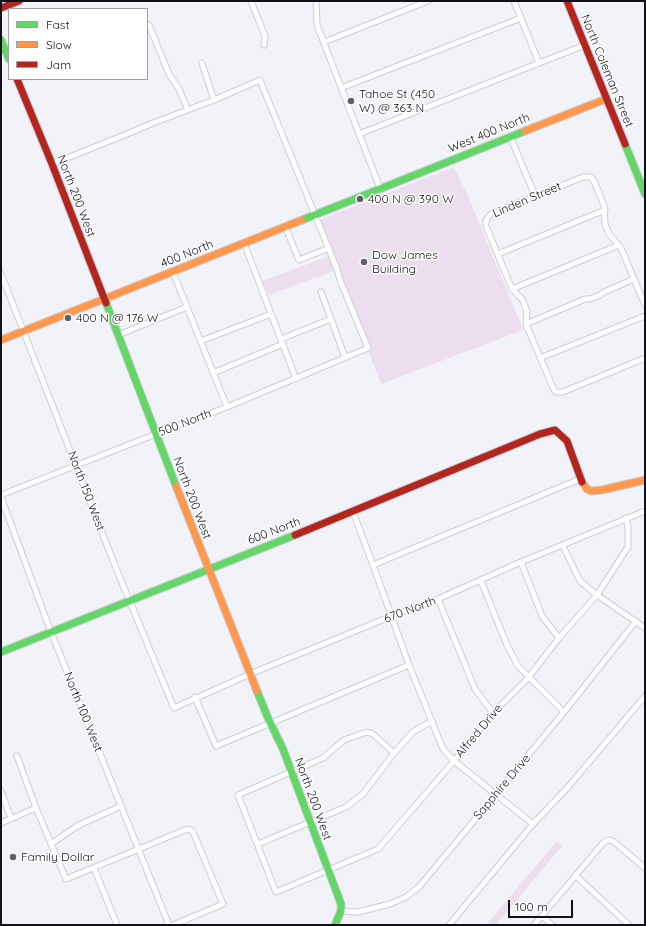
<!DOCTYPE html>
<html>
<head>
<meta charset="utf-8">
<style>
  body { margin:0 }
  #map { position:relative; width:646px; height:926px; overflow:hidden; background:#f2f3f8; font-family:Quicksand,sans-serif }
  canvas { display:block }
  .frame { position:absolute; inset:0; border:2px solid #11111a; pointer-events:none }
  .legend { position:absolute; left:8px; top:8px; width:140px; height:72px; box-sizing:border-box; background:#fff; border:1px solid #a0a0a3; margin:0; padding:5px 7px; list-style:none; font-size:12px; color:#11111a }
  .legend li { display:flex; align-items:center; gap:8px; height:20px }
  .legend b { width:20px; border:1px solid #a0a0a3 }
  .scale { position:absolute; left:508px; top:900px; width:65px; height:18px; box-sizing:border-box; border:2px solid #11111a; border-top:0; padding-left:5px; font-size:12px; line-height:14px; white-space:nowrap; color:#11111a; -webkit-text-stroke:3px #fff; paint-order:stroke }
</style>
</head>
<body>
<div id="map">
<canvas width="646" height="926"></canvas>
<div class="frame"></div>
<ul class="legend">
<li><b style="height:5px;background:#63d668"></b>Fast</li>
<li><b style="height:5px;background:#ff974d"></b>Slow</li>
<li><b style="height:5px;background:#b3261e"></b>Jam</li>
</ul>
<div class="scale">100 m</div>
</div>
<script>
const g = document.querySelector('canvas').getContext('2d');
g.lineJoin = 'round';
function paint(path, color) {
  g.fillStyle = color;
  g.fill(path, 'evenodd');
}
function toPath(rows) {
  const path = new Path2D();
  for (const r of rows) {
    path.moveTo(r[0], r[1]);
    for (let i = 2; i < r.length; i += 2) path.lineTo(r[i], r[i + 1]);
  }
  return path;
}
function stroke(path, color, width, dash) {
  g.strokeStyle = color;
  g.lineWidth = width;
  g.lineCap = dash ? 'butt' : 'round';
  g.setLineDash(dash || []);
  g.stroke(path);
}
function label(font, color, halo, rows, align = 'center') {
  g.font = font + ' Quicksand,sans-serif';
  g.lineWidth = 3;
  g.setLineDash([]);
  g.textBaseline = 'middle';
  g.strokeStyle = halo;
  g.fillStyle = color;
  for (const [text, x, y, turn = 0] of rows) {
    g.save();
    g.translate(x, y);
    g.rotate((+turn || 0) * Math.PI / 180);
    g.textAlign = isNaN(turn) ? turn : align;
    if (halo) g.strokeText(text, 0, 0);
    g.fillText(text, 0, 0);
    g.restore();
  }
}
paint(toPath([
  [454,167,469,198,523,330,381,384,337,269,318,278,317,277,269,295,262,281,332,255,319,220],
  [556,842,562,846,496,925,486,925]
]), '#ecdeee');
const street = toPath([
  [251,1,265,36,264,45],
  [316,1,317,25,380,188],
  [514,1,539,63],
  [147,26,149,25,169,74,179,89,188,110],
  [324,42,428,1],
  [202,63,214,100],
  [341,88,521,18],
  [359,134,585,45],
  [510,136,535,196],
  [285,226,299,260,329,248],
  [244,243,296,379],
  [498,254,605,210],
  [173,272,227,407],
  [1,274,116,568,174,708,250,674,392,616,438,599,521,562,645,511],
  [512,289,619,245],
  [321,292,345,357],
  [645,305,621,248,609,234,605,224,604,206,595,183,591,177,583,177,491,214,486,220,486,226,512,289,522,299,527,311,526,324,554,390,556,392,563,392,645,358],
  [526,324,585,299,590,299,600,295,604,292,634,279],
  [118,335,187,307],
  [281,339,331,319],
  [201,341,271,314],
  [540,358,645,316],
  [213,373,283,344],
  [1,495,156,434,227,407,368,348,340,280,337,269,260,80,214,100,153,123,122,136,52,164],
  [1,497,51,632,169,925],
  [353,512,373,565,409,665,443,749,454,761,533,824],
  [563,546,580,581,597,595,645,628],
  [521,562,542,616,559,638],
  [373,565,580,479],
  [481,581,507,645,518,666,564,712],
  [438,599,475,689,493,713],
  [195,697,216,746,409,665],
  [394,753,373,734,367,732,344,740,323,758,238,795,276,892,378,849,454,761,493,713,528,678,559,638,597,595,628,547,628,527,626,518],
  [17,756,36,808,66,879,185,830,189,829,193,832,223,904,173,925],
  [1,791,11,818],
  [1,823,36,808],
  [51,844,77,826,121,806],
  [258,844,346,807,363,794,394,753,413,732,432,721],
  [94,868,117,925],
  [576,876,629,925],
  [341,911,358,912,390,904,406,897,419,887,564,712,636,621],
  [542,916,552,925],
  [449,925,533,824,568,787,645,696],
  [534,925,603,843,608,840,613,841,645,868]
]);
const fast = toPath([
  [1,40,9,59],
  [625,144,645,194],
  [302,220,525,131],
  [106,303,176,486],
  [1,652,295,535],
  [257,691,268,718,283,749,341,904,341,911,335,925]
]);
const slow = toPath([
  [525,131,606,99],
  [1,340,302,220],
  [582,482,587,489,591,491,602,490,645,480],
  [176,486,257,691]
]);
const jam = toPath([
  [567,1,625,144],
  [1,8,19,1],
  [17,79,52,164,106,303],
  [295,535,540,434,555,430,567,441,582,482]
]);
stroke(street, '#cdced6', 7);
stroke(fast, '#cdced6', 9);
stroke(slow, '#cdced6', 9);
stroke(jam, '#cdced6', 9);
stroke(street, '#fdfdfe', 5);
stroke(fast, '#63d668', 7);
stroke(slow, '#ff974d', 7);
stroke(jam, '#b3261e', 7);
for (const [x, y, r, color] of [
  [351,101,4,"#606068"],
  [360,199,4,"#606068"],
  [364,262,4,"#606068"],
  [68,318,4,"#606068"],
  [13,857,4,"#606068"]
]) {
  const dot = new Path2D();
  dot.arc(x, y, r, 0, 2 * Math.PI);
  g.fillStyle = color;
  g.fill(dot);
  stroke(dot, '#fff', 1.5);
}
label('12px', '#11111a', '#fff', [
  ["North Coleman Street",607,71,68],
  ["West 400 North",489,133,-22],
  ["North 200 West",76,196,69],
  ["Linden Street",527,200,-23],
  ["400 North",187,254,-22],
  ["500 North",185,423,-21],
  ["North 150 West",86,491,69],
  ["North 200 West",192,498,69],
  ["600 North",274,531,-21],
  ["670 North",410,610,-21],
  ["North 100 West",83,712,68],
  ["Alfred Drive",479,731,-50],
  ["Sapphire Drive",502,787,-50],
  ["North 200 West",313,799,70]
]);
label('12px', '#11111a', '#fff', [
  ["Tahoe St (450",359,94],
  ["W) @ 363 N",359,108],
  ["400 N @ 390 W",368,199],
  ["Dow James",372,255],
  ["Building",372,269],
  ["400 N @ 176 W",76,318],
  ["Family Dollar",21,857]
], 'left');
</script>
</body>
</html>
